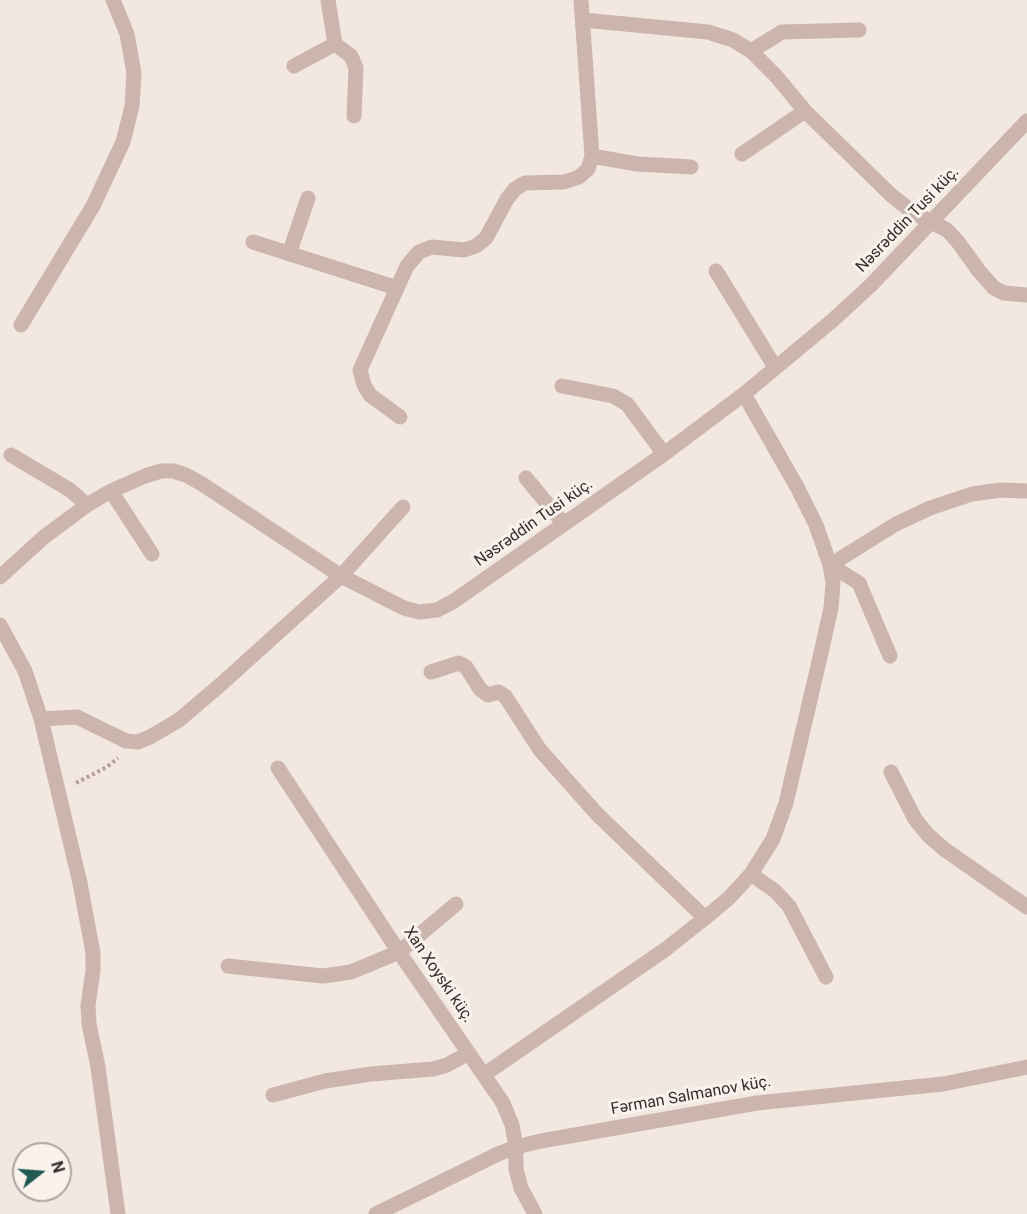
<!DOCTYPE html>
<html>
<head>
<meta charset="utf-8">
<style>
  body { margin:0 }
  #map { position:relative; width:1027px; height:1214px; overflow:hidden; background:#f3e7e1; font-family:Roboto,sans-serif }
  canvas { display:block }
  .north { position:absolute; left:12px; top:1142px; width:60px; height:60px; box-sizing:border-box; background:#faf2ed; border:2px solid #ada39f; border-radius:50%; rotate:73deg; font-size:16px; font-weight:700; line-height:24px; text-align:center; color:#392d2b }
  .north::after { content:''; display:block; margin:auto; width:21px; height:27px; background:#215a53; clip-path:polygon(50% 0,100% 100%,50% 72%,0 100%) }
</style>
</head>
<body>
<div id="map">
<canvas width="1027" height="1214"></canvas>
<div class="north">N</div>
</div>
<script>
const g = document.querySelector('canvas').getContext('2d');
g.lineJoin = 'round';
function toPath(rows) {
  const path = new Path2D();
  for (const r of rows) {
    path.moveTo(r[0], r[1]);
    for (let i = 2; i < r.length; i += 2) path.lineTo(r[i], r[i + 1]);
  }
  return path;
}
function stroke(path, color, width, dash) {
  g.strokeStyle = color;
  g.lineWidth = width;
  g.lineCap = dash ? 'butt' : 'round';
  g.setLineDash(dash || []);
  g.stroke(path);
}
function label(font, color, halo, rows, align = 'center') {
  g.font = font + ' Roboto,sans-serif';
  g.lineWidth = 6;
  g.setLineDash([]);
  g.textBaseline = 'middle';
  g.strokeStyle = halo;
  g.fillStyle = color;
  for (const [text, x, y, turn = 0] of rows) {
    g.save();
    g.translate(x, y);
    g.rotate((+turn || 0) * Math.PI / 180);
    g.textAlign = isNaN(turn) ? turn : align;
    if (halo) g.strokeText(text, 0, 0);
    g.fillText(text, 0, 0);
    g.restore();
  }
}
stroke(toPath([
  [76,783,107,767,118,758]
]), '#b79e96', 4, [3, 3]);
stroke(toPath([
  [328,0,335,44,351,56,356,68,354,116],
  [583,20,708,32,733,40,751,51,776,76,805,111,891,195,914,213,947,230,958,242,979,271,994,288,1004,293,1027,295],
  [751,51,782,32,859,30],
  [294,66,335,44],
  [742,154,805,111],
  [592,156,637,164,691,167],
  [253,242,397,288],
  [289,254,308,198],
  [716,271,775,367],
  [21,325,93,206,123,142,132,106,134,73,127,34,113,0],
  [562,386,613,396,627,404,664,454],
  [400,417,370,395,364,385,360,370,407,266,419,252,432,247,464,250,476,246,486,238,507,199,515,189,525,183,564,182,579,177,588,169,592,156,581,0],
  [11,455,70,490,87,505],
  [526,478,564,524],
  [111,491,152,554],
  [0,577,44,537,87,505,111,491,145,476,161,471,173,471,186,475,202,484,341,576,404,608,419,612,437,610,454,601,664,454,744,394,833,320,871,285,1027,121],
  [0,625,25,671,41,719,80,883,93,953,93,971,88,1005,89,1024,98,1067,118,1214],
  [890,656,859,583,830,565,896,524,930,508,972,494,1001,490,1027,491],
  [431,672,459,663,466,667,480,689,488,695,498,692,505,696,540,750,597,814,705,918],
  [41,719,77,717,126,741,138,742,150,737,179,720,219,686,341,576,403,507],
  [278,768,399,952,503,1103,512,1125,516,1147,516,1169,521,1188,535,1214],
  [891,772,915,819,928,835,944,849,1027,907],
  [751,874,775,891,789,906,826,977],
  [228,966,323,976,351,972,399,952,456,904],
  [485,1074,666,949,705,918,729,898,751,874,773,839,786,803,821,653,831,608,833,583,830,565,816,525,797,487,744,394],
  [273,1095,325,1081,371,1074,433,1069,447,1065,469,1053],
  [376,1214,498,1154,516,1147,541,1141,757,1103,943,1084,1027,1067]
]), '#cbb5ac', 15);
label('16px', '#392d2b', '#faf2ed', [
  ["Nəsrəddin Tusi küç.",908,220,-46],
  ["Nəsrəddin Tusi küç.",534,523,-35],
  ["Xan Xoyski küç.",438,975,56],
  ["Fərman Salmanov küç.",691,1096,-10]
]);
</script>
</body>
</html>
